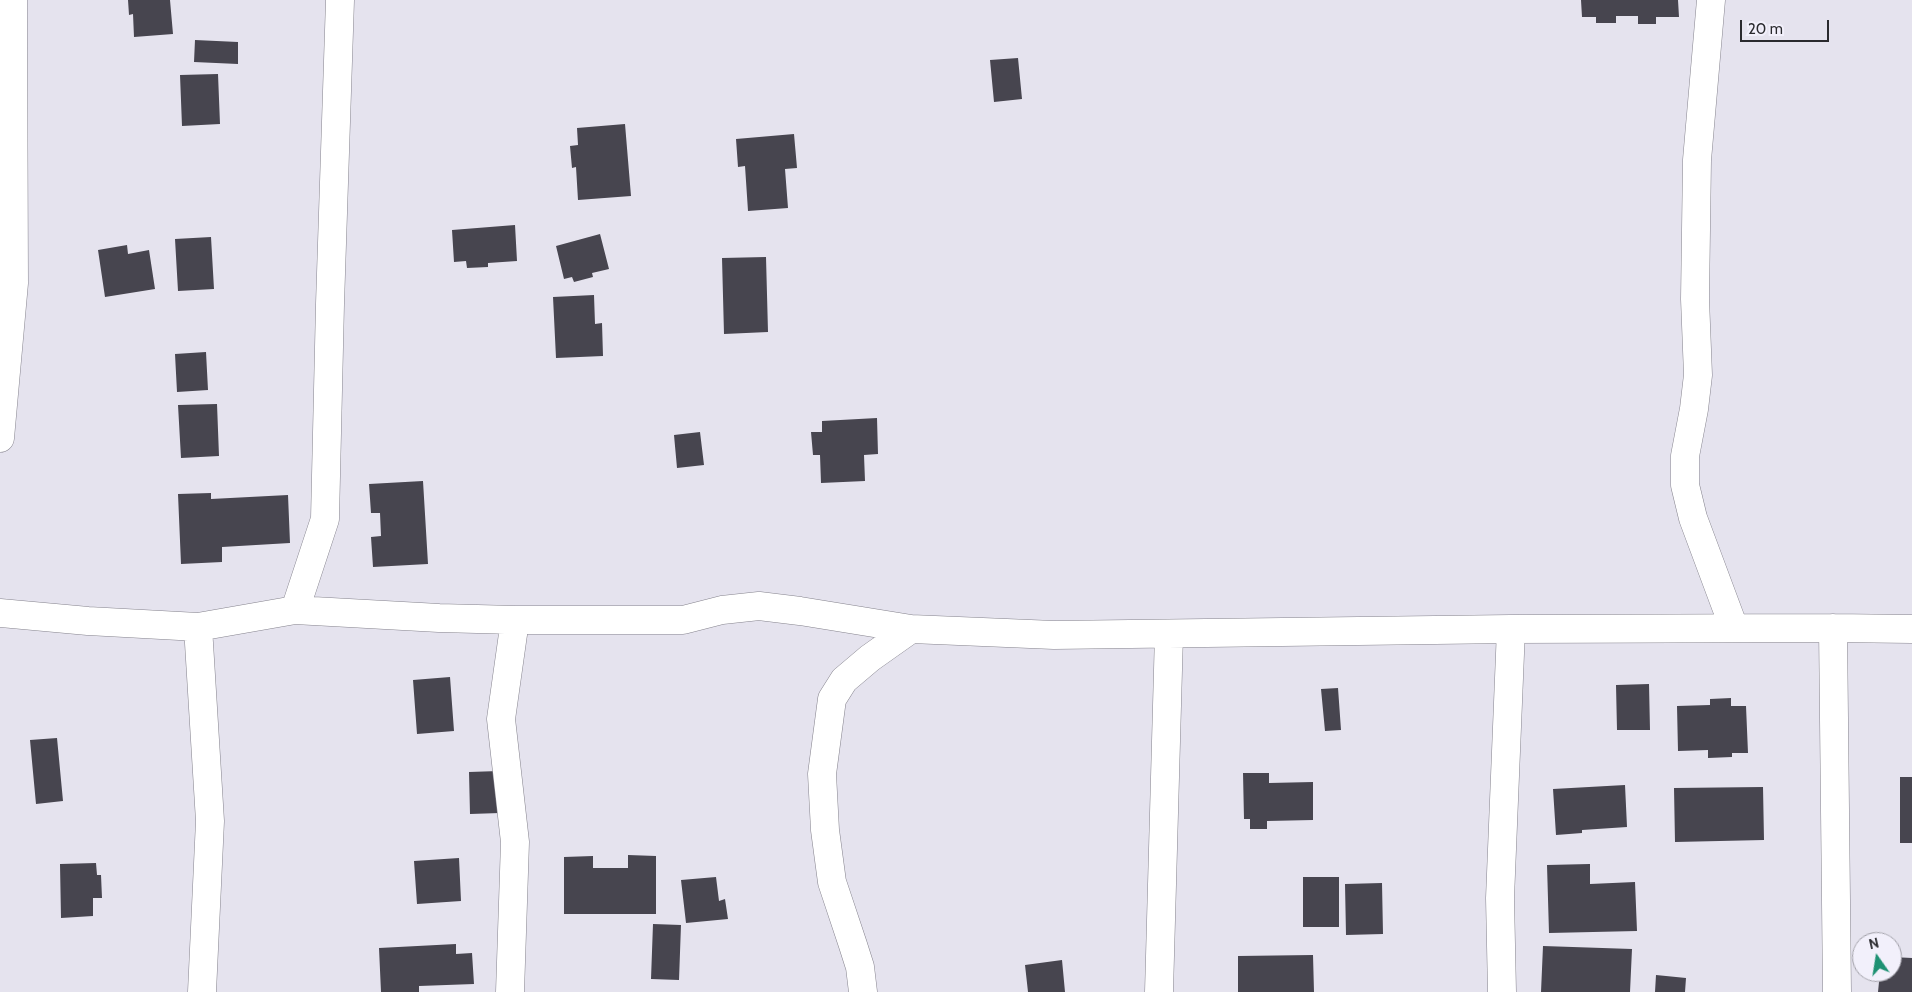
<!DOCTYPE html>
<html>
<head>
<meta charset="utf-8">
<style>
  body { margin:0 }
  #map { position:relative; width:1912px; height:992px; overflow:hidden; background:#e5e3ee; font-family:Cabin,sans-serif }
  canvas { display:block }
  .north { position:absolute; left:1852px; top:932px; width:50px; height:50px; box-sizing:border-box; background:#f2f0fb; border:1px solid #a2a1a9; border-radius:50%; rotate:347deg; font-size:14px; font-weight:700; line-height:20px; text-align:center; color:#2a2a2e }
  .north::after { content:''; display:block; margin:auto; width:18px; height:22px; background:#1e9173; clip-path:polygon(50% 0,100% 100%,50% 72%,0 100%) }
  .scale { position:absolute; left:1740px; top:20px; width:89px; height:22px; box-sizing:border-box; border:2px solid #2a2a2e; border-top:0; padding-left:6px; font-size:15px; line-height:18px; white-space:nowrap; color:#2a2a2e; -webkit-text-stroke:4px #f2f0fb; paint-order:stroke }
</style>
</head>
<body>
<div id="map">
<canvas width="1912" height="992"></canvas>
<div class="north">N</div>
<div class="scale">20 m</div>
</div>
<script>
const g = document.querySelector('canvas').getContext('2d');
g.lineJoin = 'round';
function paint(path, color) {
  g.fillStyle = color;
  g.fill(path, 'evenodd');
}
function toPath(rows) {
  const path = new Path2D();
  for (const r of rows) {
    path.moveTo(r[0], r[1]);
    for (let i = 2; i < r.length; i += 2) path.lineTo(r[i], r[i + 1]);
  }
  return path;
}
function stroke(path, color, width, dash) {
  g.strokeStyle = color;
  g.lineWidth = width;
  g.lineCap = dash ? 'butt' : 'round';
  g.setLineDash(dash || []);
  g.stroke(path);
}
paint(toPath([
  [128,0,170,0,173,34,134,37,133,14,129,15],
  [1581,0,1678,0,1679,17,1656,17,1656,24,1638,24,1638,16,1616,16,1616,23,1596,23,1596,17,1582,17],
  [195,40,238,42,238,64,194,62],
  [1018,58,1022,99,994,102,990,60],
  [218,74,220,124,182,126,180,75],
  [625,124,631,196,578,200,576,167,572,168,570,146,578,145,577,128],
  [794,134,797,168,785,169,788,208,748,211,745,166,738,167,736,139],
  [515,225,517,261,488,263,488,267,467,268,466,261,454,262,452,230],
  [600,234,609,269,592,273,593,277,574,282,572,277,564,279,556,246],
  [211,237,214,289,178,291,175,239],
  [127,245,128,254,149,250,155,289,105,297,98,250],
  [766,257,768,332,724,334,722,258],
  [594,295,595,324,602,323,603,356,556,358,553,297],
  [206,352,208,390,177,392,175,354],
  [217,404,219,456,181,458,178,405],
  [877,418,878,454,864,455,865,481,821,483,820,455,813,455,811,432,822,432,822,421],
  [700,432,704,465,677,468,674,435],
  [423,481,428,564,373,567,371,537,381,536,380,513,371,513,369,484],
  [211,493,211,499,288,495,290,543,222,547,222,562,181,564,178,494],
  [450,677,454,731,417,734,413,680],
  [1649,684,1650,730,1617,730,1616,685],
  [1338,688,1341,730,1325,731,1321,689],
  [1731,698,1731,706,1746,706,1748,753,1732,753,1732,757,1708,758,1708,750,1678,751,1677,706,1710,705,1710,699],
  [57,738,63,801,36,804,30,740],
  [499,771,500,813,470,814,469,772],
  [1243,773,1269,773,1269,783,1313,782,1313,820,1267,821,1267,829,1250,829,1250,819,1244,819],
  [1900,777,1912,777,1912,843,1900,843],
  [1625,785,1627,827,1582,830,1582,833,1556,835,1553,789],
  [1763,787,1764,840,1675,842,1674,788],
  [628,855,656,856,656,914,564,914,564,857,593,856,593,868,628,868],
  [459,858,461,901,417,904,414,861],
  [96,863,97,875,101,875,102,898,93,898,93,916,61,918,60,864],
  [1590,864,1590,884,1635,882,1637,931,1549,933,1547,865],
  [716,877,719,901,725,899,728,919,686,923,681,880],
  [1303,877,1339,877,1339,927,1303,927],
  [1382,883,1383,934,1346,935,1345,884],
  [653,924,681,925,679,980,651,979],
  [456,944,456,954,472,953,474,984,419,986,419,992,381,992,379,948],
  [1543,946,1632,949,1630,992,1541,992],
  [1313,955,1314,992,1238,992,1238,956],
  [1892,957,1912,958,1912,992,1878,992,1880,972,1892,972],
  [1062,960,1065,992,1028,992,1025,965],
  [1656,975,1686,978,1685,992,1655,992]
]), '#47454f');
const street = toPath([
  [340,0,330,304,325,519,295,610,439,618,515,620,683,620,722,610,759,606,800,611,911,629,1054,635,1511,629,1833,628,1912,629],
  [1711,0,1697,160,1695,299,1698,375,1694,409,1685,456,1685,485,1693,518,1734,628],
  [0,438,14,283,13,0],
  [0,613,88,621,198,627,295,610],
  [198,627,210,821,202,992],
  [1833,628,1837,992],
  [510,992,515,842,501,719,515,620],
  [863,992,860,967,853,945,832,882,825,830,822,774,832,699,844,680,870,658,911,629],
  [1159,992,1169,634],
  [1502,992,1500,898,1511,629]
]);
stroke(street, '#85838d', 29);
stroke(street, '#fff', 28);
</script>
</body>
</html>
